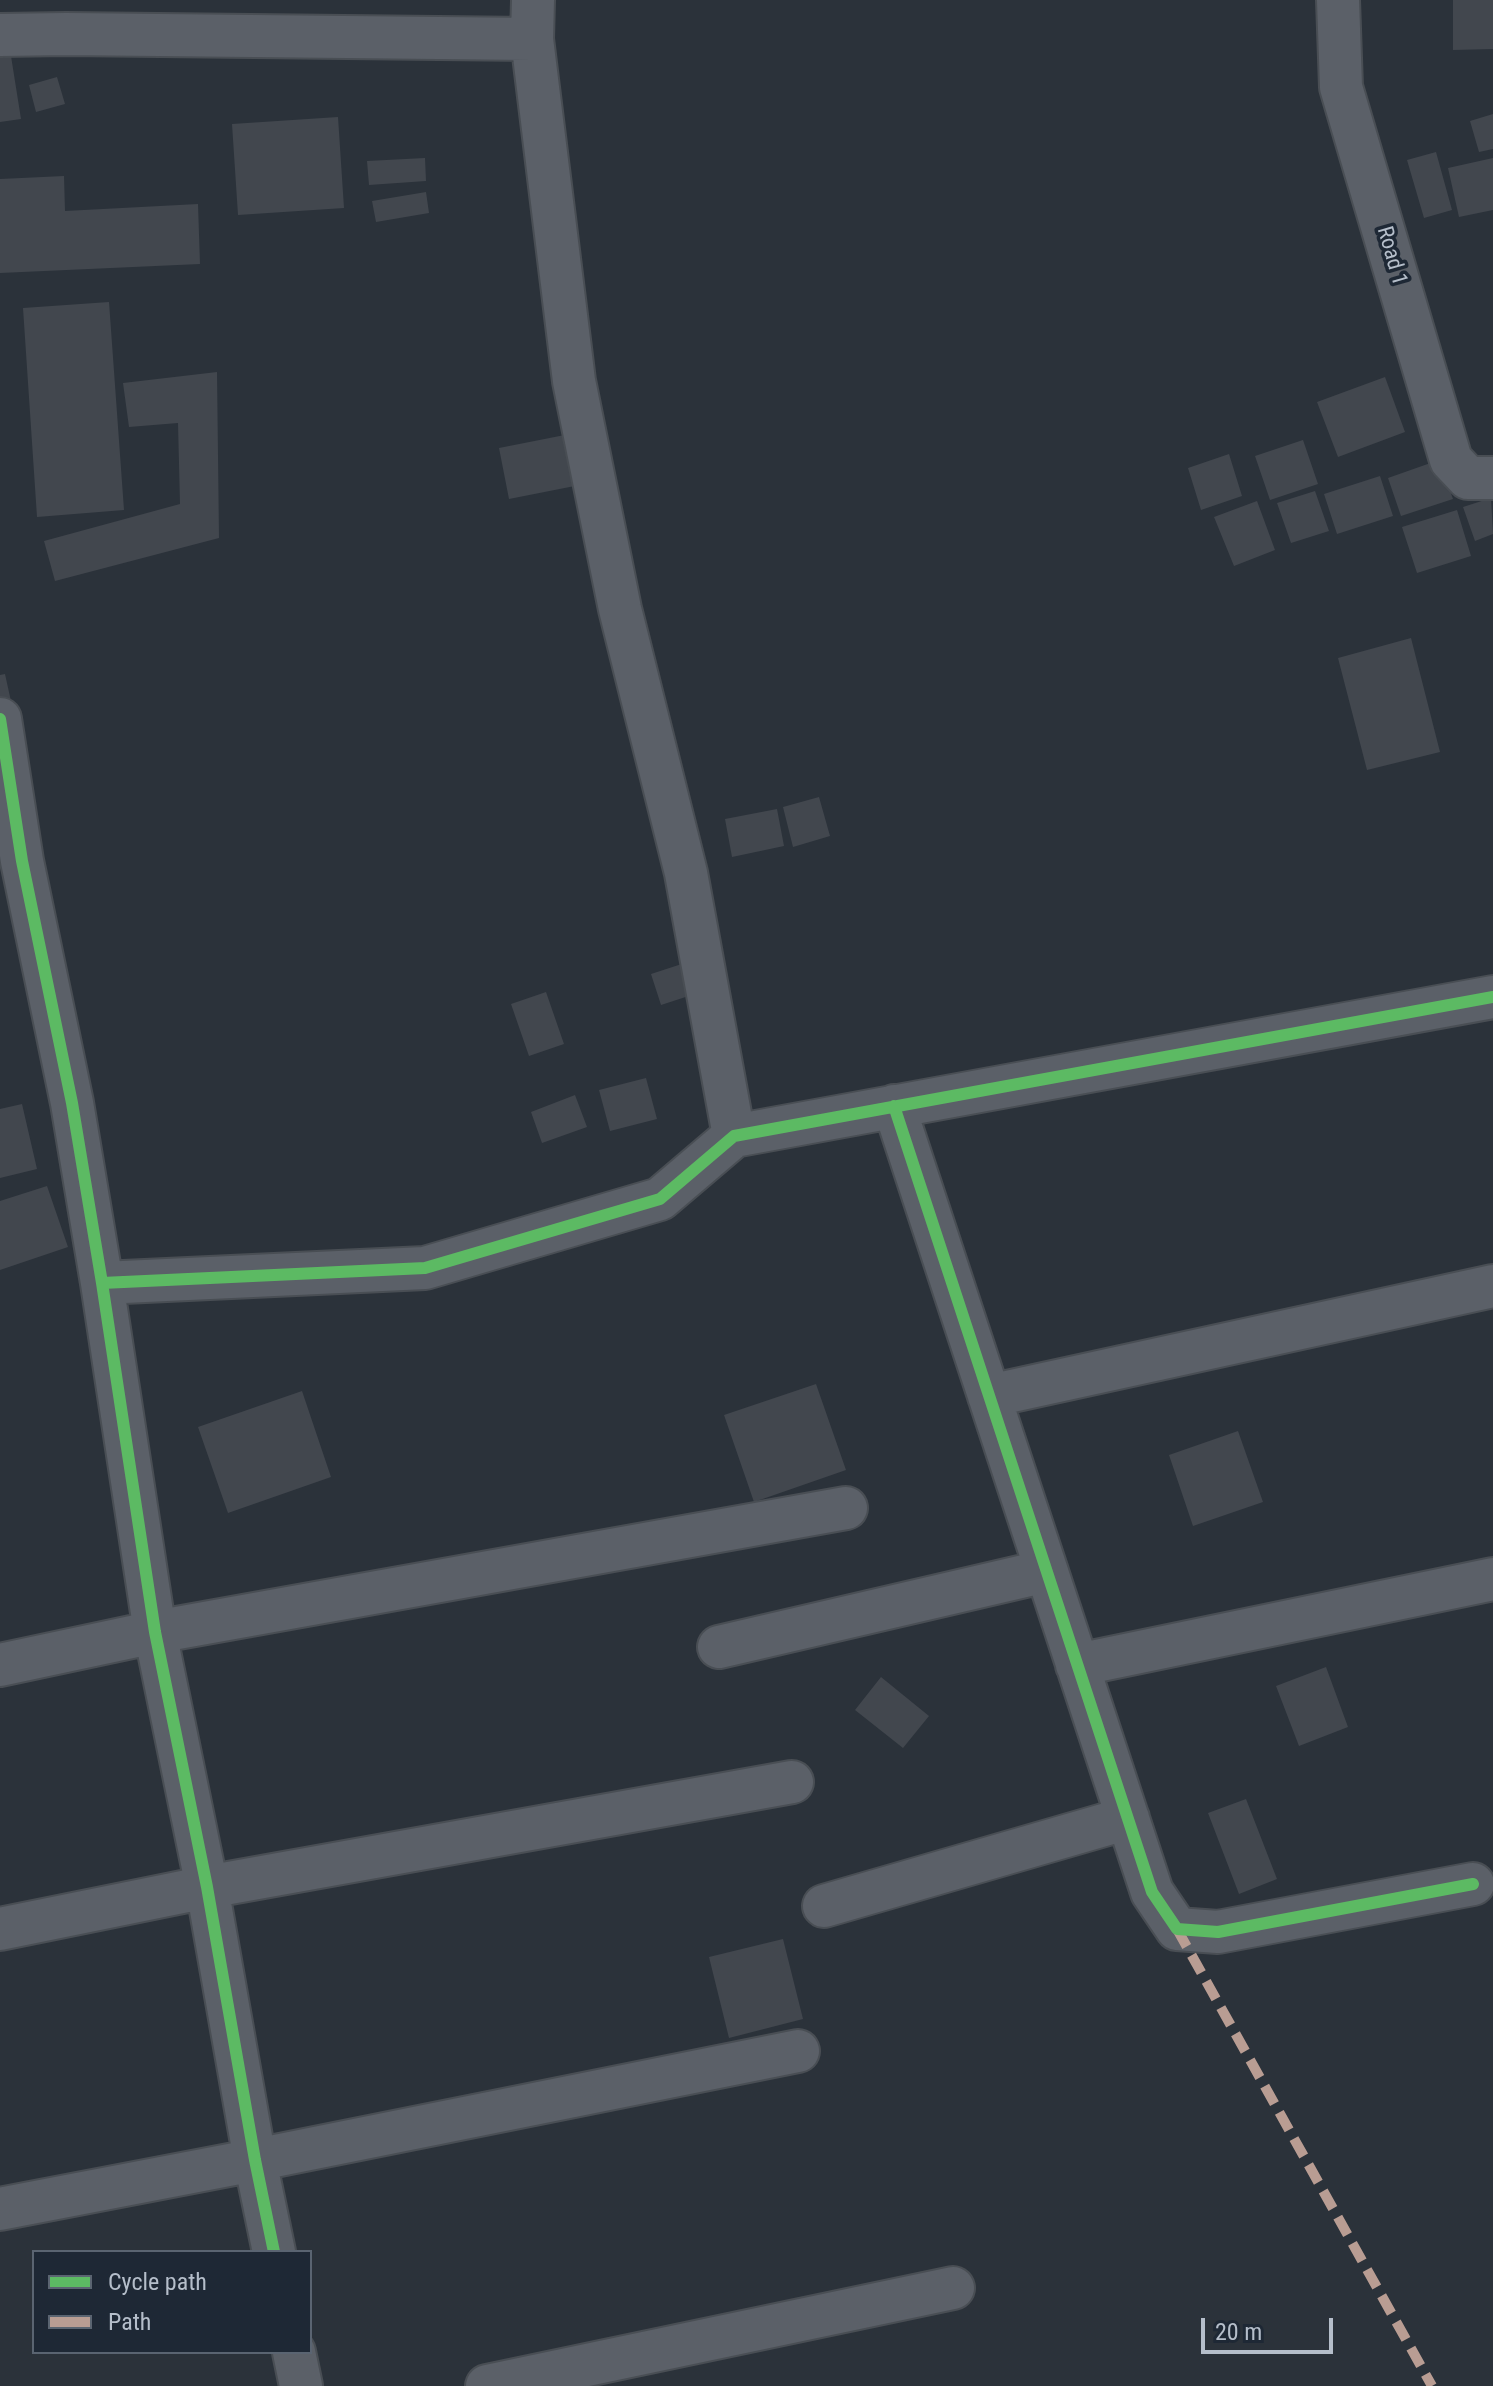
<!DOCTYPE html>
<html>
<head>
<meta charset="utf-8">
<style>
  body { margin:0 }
  #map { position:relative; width:1493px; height:2386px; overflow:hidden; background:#2b323a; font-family:"Roboto Condensed",sans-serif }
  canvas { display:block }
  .legend { position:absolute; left:32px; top:2250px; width:280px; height:104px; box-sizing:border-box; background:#1e2835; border:2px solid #5a6471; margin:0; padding:10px 14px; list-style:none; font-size:24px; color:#b5beca }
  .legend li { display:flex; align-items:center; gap:16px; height:40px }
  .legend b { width:40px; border:2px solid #5a6471 }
  .scale { position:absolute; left:1201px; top:2318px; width:132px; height:36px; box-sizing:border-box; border:4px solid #b5beca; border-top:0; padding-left:10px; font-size:24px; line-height:28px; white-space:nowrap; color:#b5beca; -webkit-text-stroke:6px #1e2835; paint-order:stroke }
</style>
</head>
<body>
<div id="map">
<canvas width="1493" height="2386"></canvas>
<ul class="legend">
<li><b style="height:10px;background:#5cba63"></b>Cycle path</li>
<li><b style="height:10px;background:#b99d93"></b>Path</li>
</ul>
<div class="scale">20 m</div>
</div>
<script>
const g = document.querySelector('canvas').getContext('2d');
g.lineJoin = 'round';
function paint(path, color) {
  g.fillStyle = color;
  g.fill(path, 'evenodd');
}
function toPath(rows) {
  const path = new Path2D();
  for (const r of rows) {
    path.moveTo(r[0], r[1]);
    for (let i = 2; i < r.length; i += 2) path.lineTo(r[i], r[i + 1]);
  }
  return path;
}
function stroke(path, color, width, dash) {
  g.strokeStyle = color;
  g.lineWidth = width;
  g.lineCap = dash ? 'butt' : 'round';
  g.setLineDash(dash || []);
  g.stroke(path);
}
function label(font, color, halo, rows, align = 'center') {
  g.font = font + ' "Roboto Condensed",sans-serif';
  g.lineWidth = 7;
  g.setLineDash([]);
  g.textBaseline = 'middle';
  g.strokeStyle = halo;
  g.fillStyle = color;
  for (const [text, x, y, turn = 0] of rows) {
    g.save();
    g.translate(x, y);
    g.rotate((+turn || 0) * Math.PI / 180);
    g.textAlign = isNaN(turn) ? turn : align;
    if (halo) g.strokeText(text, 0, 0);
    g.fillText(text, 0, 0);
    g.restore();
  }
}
paint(toPath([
  [1453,0,1493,0,1493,49,1453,50],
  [11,56,21,119,0,122,0,58],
  [57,77,65,104,36,112,29,85],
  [1493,114,1493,149,1479,152,1470,121],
  [338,117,344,208,238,215,232,124],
  [1436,152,1452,210,1424,218,1407,160],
  [425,158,426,181,369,185,367,161],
  [1493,158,1493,210,1459,217,1448,168],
  [64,176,65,211,198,204,200,264,0,273,0,179],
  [426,192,429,213,376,222,372,201],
  [109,302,124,510,37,517,23,308],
  [217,372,219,538,55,581,44,541,180,504,178,423,129,427,123,383],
  [1385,377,1405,432,1338,457,1317,402],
  [585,431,595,482,509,499,499,448],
  [1303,440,1318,484,1270,500,1255,456],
  [1229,454,1242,496,1201,510,1188,468],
  [1439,460,1453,499,1401,516,1388,478],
  [1380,476,1393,516,1337,534,1324,494],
  [1315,491,1329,531,1291,543,1277,503],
  [1491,498,1493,534,1475,541,1463,507],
  [1257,501,1275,550,1234,566,1214,517],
  [1457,510,1471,556,1417,573,1402,527],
  [1411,638,1440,752,1367,770,1338,658],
  [5,674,14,715,0,718,0,675],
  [819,797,830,836,793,847,783,807],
  [777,809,784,846,732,857,725,819],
  [694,960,704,991,661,1005,651,974],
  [546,992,564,1044,529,1056,511,1004],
  [646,1078,657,1119,610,1131,599,1090],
  [575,1095,587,1127,542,1143,531,1112],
  [22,1104,37,1169,0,1178,0,1109],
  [47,1186,68,1247,0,1270,0,1201],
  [816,1384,846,1470,754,1502,724,1415],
  [302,1391,331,1477,228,1513,198,1427],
  [1238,1431,1263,1502,1193,1526,1169,1455],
  [1326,1667,1348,1727,1299,1746,1276,1686],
  [881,1677,929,1716,903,1748,855,1710],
  [1246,1799,1277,1879,1239,1894,1208,1813],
  [783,1939,803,2019,729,2038,709,1957]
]), '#42474e');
const minor = toPath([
  [1338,0,1341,87,1451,460,1468,478,1493,478],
  [0,35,66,34,532,39,533,0],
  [532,39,574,381,620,609,686,873,734,1136],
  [0,719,22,861,72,1103,102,1283,155,1632,207,1887,255,2160,274,2252],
  [894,1106,1152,1892,1177,1929,1218,1932,1473,1884],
  [102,1283,425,1268,660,1199,734,1136,1493,997],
  [989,1396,1493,1286],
  [719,1647,1046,1571],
  [0,1665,155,1632,846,1508],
  [1077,1665,1493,1579],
  [824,1906,1128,1818],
  [0,1929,207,1887,792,1782],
  [0,2209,255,2160,798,2051],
  [294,2352,301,2386],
  [487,2386,953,2288]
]);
stroke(minor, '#494e54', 46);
stroke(minor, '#5b6068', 42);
stroke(toPath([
  [1177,1929,1432,2386]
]), '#b99d93', 10, [20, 10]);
stroke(toPath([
  [0,719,22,861,72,1103,102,1283,155,1632,207,1887,255,2160,274,2252],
  [894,1106,1152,1892,1177,1929,1218,1932,1473,1884],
  [102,1283,425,1268,660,1199,734,1136,1493,997]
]), '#5cba63', 12);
label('22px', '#b5beca', '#1e2835', [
  ["Road 1",1391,256,74]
]);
</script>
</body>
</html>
